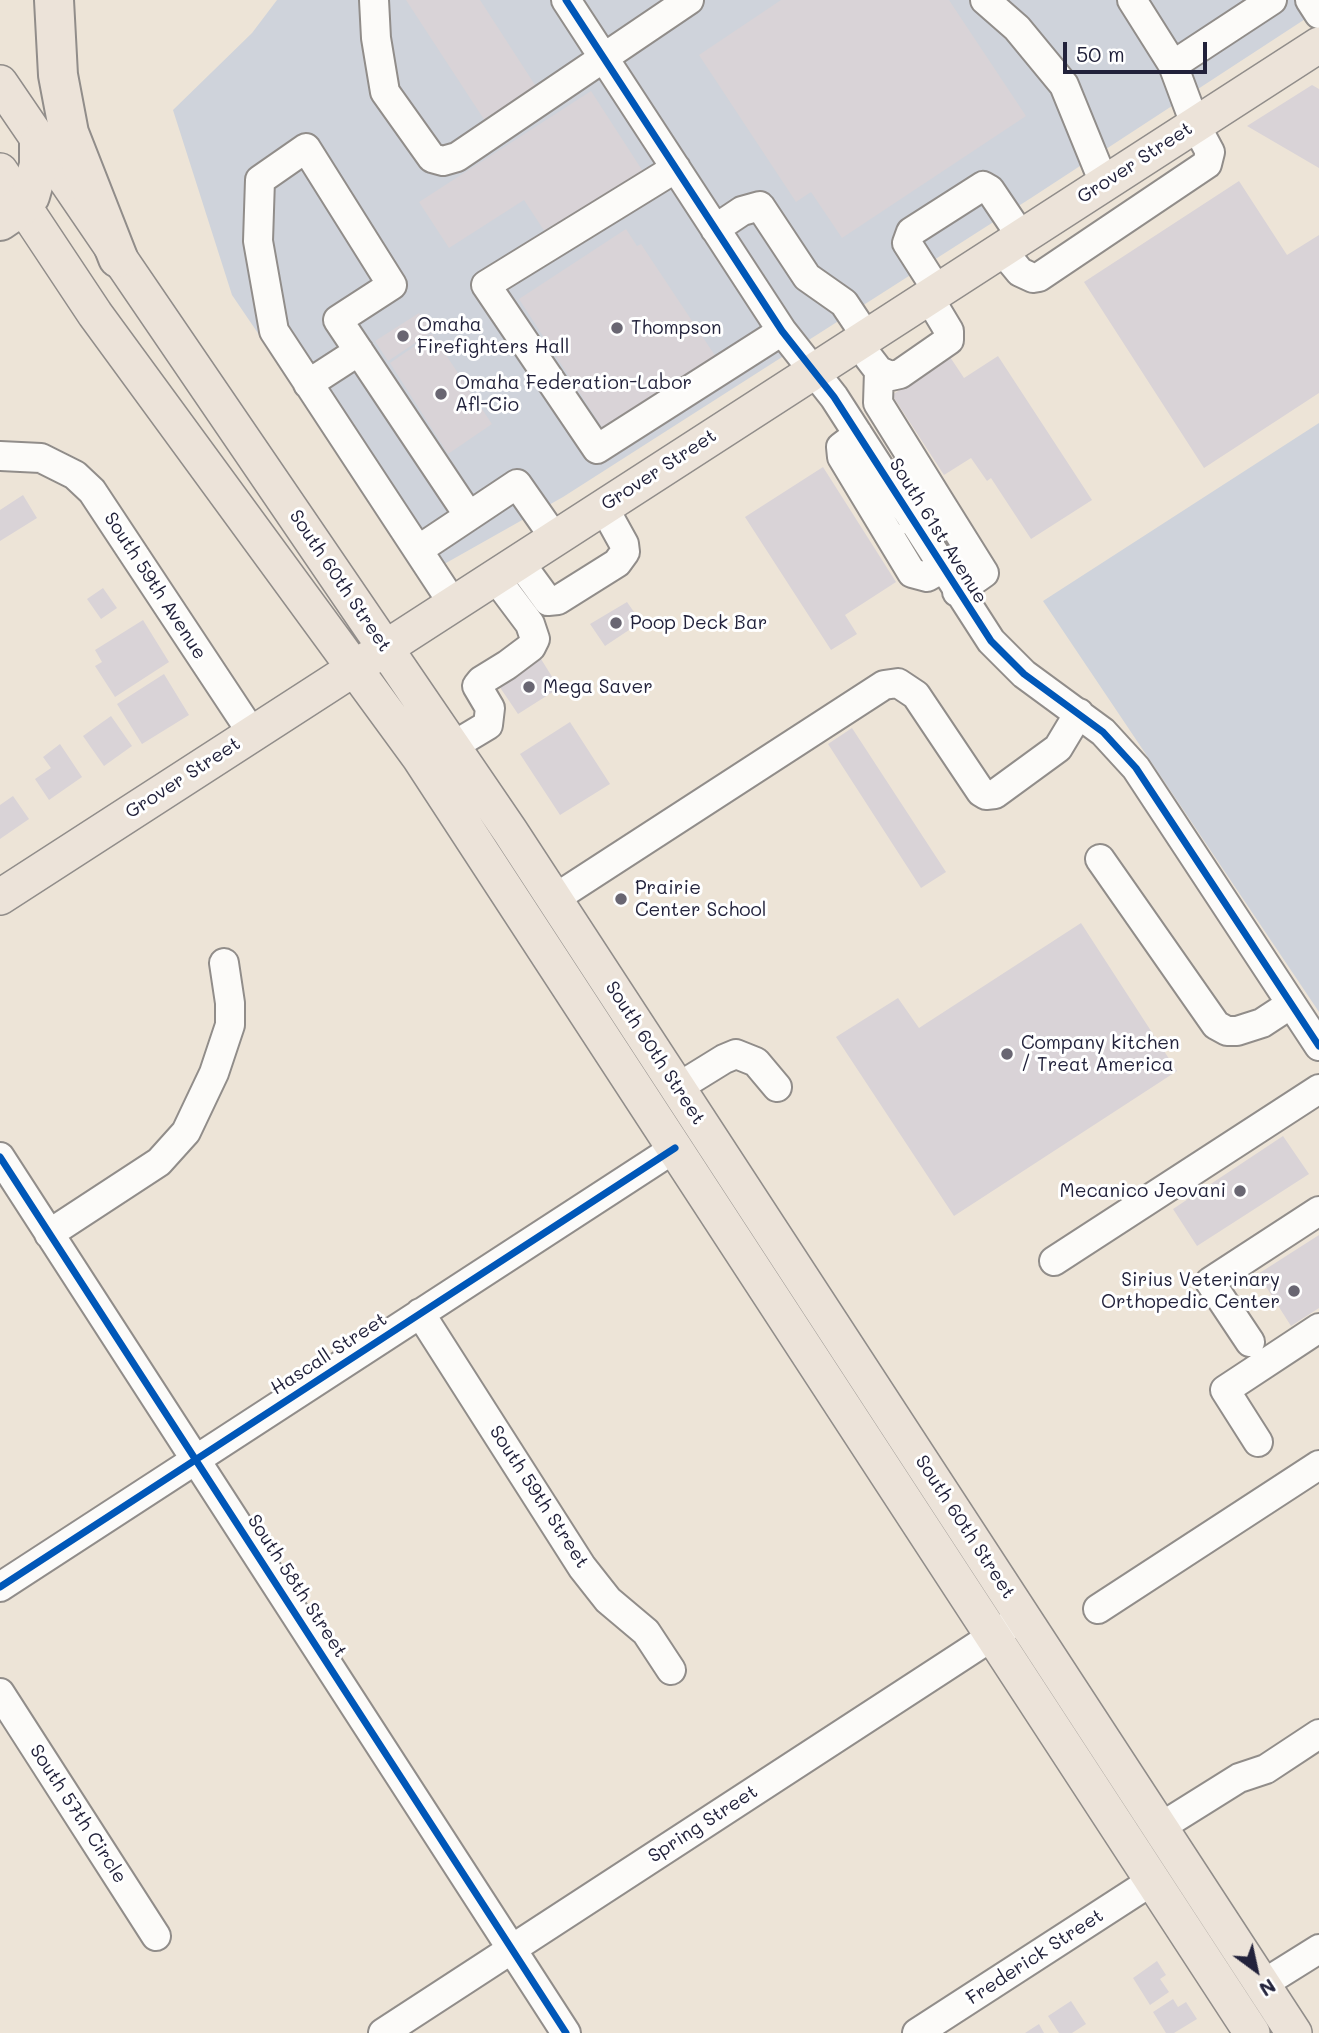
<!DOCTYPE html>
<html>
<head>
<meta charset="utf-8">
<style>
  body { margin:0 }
  #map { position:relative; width:1319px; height:2033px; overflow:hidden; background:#ede4d7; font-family:Mali,sans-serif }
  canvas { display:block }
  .north { position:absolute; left:1221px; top:1935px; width:70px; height:70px; -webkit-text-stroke:5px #fff; paint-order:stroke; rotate:147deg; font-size:19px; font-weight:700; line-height:28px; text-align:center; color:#22223b }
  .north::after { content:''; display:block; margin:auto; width:24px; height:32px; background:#22223b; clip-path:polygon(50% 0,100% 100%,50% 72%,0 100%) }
  .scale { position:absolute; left:1063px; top:42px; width:144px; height:32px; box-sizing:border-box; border:4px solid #22223b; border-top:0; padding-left:9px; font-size:21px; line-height:24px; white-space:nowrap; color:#22223b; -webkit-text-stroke:5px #fff; paint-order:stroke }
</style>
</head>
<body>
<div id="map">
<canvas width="1319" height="2033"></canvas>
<div class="north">N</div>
<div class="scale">50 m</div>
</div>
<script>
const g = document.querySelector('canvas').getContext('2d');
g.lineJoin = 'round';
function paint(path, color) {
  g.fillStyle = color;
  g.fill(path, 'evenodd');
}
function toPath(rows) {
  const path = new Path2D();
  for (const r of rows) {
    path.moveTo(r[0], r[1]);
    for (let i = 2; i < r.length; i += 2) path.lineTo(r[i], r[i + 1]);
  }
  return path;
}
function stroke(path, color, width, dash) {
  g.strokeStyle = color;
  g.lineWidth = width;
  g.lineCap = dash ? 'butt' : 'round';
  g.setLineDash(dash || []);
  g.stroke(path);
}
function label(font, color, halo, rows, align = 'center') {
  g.font = font + ' Mali,sans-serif';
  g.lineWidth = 6;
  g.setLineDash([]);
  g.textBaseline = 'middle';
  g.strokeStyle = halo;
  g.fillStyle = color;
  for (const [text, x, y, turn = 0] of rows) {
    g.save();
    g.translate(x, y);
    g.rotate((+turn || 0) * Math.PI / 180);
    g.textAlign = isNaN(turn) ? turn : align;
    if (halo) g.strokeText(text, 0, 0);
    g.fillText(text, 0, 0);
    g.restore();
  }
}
paint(toPath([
  [277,0,1319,0,1319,10,1031,198,563,497,423,576,232,295,173,110,252,33],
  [1319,423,1319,1012,1043,601]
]), '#cfd3db');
paint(toPath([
  [406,0,480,0,537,88,485,121],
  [781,0,949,0,1026,116,842,238,811,192,796,202,699,55],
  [1312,85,1319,89,1319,168,1247,126],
  [591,91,644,173,547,235,524,200,449,248,419,202],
  [1239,181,1287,255,1319,235,1319,393,1204,468,1084,282],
  [626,229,637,246,641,244,716,357,603,429,519,299],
  [419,313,432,332,388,361,375,341],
  [432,334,492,424,448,454,390,363],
  [998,356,1092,500,1031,539,991,478,987,481,971,458,944,475,892,395,950,357,964,378],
  [823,467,896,582,845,615,857,634,831,650,745,517],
  [23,495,37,518,0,541,0,510],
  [103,588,117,608,101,619,87,599],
  [627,602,641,622,605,646,590,624],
  [143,620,169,662,115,697,95,666,102,662,95,650],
  [541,659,559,688,518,714,499,686],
  [164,674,189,715,142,744,117,704],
  [111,716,132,746,104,766,83,736],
  [570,722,610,784,560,815,520,754],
  [852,728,946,872,921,888,828,744],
  [60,744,82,777,49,800,35,779,51,768,43,757],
  [13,796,29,819,0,839,0,805],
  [1081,923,1177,1071,954,1216,836,1037,898,998,919,1028],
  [1283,1136,1309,1174,1197,1246,1173,1209],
  [1319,1235,1319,1308,1291,1326,1258,1274],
  [1157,1961,1166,1975,1160,1979,1169,1992,1150,2005,1133,1978],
  [1173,1999,1178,2007,1186,2002,1197,2019,1174,2033,1166,2033,1153,2012],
  [1071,2001,1086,2024,1072,2033,1059,2033,1048,2016],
  [1039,2024,1044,2033,1025,2033]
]), '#d9d3d7');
const minor = toPath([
  [374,0,376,38,385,92,432,158,443,161,457,157,689,0],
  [566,0,782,331,834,397,991,641,1024,674,1103,732,1136,768,1319,1046],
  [985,0,1017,28,1064,85,1104,183],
  [1310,0,1319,14],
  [1173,65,1272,0],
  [676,168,486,285,597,449,782,331],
  [715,229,742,211,760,206,807,277,844,303,866,336],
  [1001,249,1020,272,1033,278,1039,277,1207,164,1210,152,1195,124,1173,65,1132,0],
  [937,290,907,243,911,232,983,186,990,190,1021,236],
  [869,358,879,371,891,376,900,374,949,340,949,331,928,296],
  [879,371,878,403,939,501,913,522],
  [308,384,359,351],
  [858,434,841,447,842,457,912,573,927,577,943,568],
  [0,456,41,458,75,475,92,491,252,733],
  [939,501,984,573,957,592],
  [418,550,517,484,554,537],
  [518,560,548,601,558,600,617,563,625,552,624,544,603,506],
  [452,602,274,331,258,241,260,180,306,148,392,285,338,320,469,516],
  [453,746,488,725,490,708,477,686,481,681,507,665,531,647,535,639,530,624,494,576],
  [1100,859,1216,1025,1227,1031,1237,1031,1262,1023,1291,1004],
  [554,899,884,685,898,683,916,695,981,792,986,795,995,794,1058,748,1079,713],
  [677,1088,724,1059,736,1054,756,1062,777,1087],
  [0,1157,566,2033],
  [49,1234,159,1162,186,1132,214,1073,230,1025,230,1003,224,963],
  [1054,1261,1319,1089],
  [420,1313,582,1567,608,1600,646,1632,671,1670],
  [1250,1342,1210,1282,1319,1211],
  [1258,1442,1225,1390,1319,1328],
  [0,1587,675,1148],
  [1098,1609,1319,1465],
  [0,1693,156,1936],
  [1159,1828,1239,1778,1266,1769,1319,1734],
  [1263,1984,1319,1949],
  [383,2033,1011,1624],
  [917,2033,1152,1881]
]);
const major = toPath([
  [0,83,510,831,1294,2033],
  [0,171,95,314,420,758,1252,2033],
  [0,897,1319,45]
]);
const highway = toPath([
  [54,0,58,75,69,133,118,258],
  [0,221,22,206,30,196,39,165,39,143]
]);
stroke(minor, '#918d8a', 32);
stroke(major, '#918d8a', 38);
stroke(highway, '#918d8a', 42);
stroke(minor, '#fcfbf9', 28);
stroke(major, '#ece3d9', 35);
stroke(highway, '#ece3d9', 38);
stroke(toPath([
  [566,0,782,331,834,397,991,641,1024,674,1103,732,1136,768,1319,1046],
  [0,1157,566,2033],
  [0,1587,675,1148]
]), '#0057b8', 7);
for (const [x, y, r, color] of [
  [617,328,7,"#696672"],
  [403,336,7,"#696672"],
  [441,394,7,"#696672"],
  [616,623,7,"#696672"],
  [529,687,7,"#696672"],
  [621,899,7,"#696672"],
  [1007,1054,7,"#696672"],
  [1240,1191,7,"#696672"],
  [1294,1291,7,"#696672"]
]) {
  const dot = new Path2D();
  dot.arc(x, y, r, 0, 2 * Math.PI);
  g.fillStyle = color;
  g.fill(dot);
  stroke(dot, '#fff', 2.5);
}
label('19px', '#22223b', '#fff', [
  ["Grover Street",1135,163,-33],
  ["Grover Street",659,470,-33],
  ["South 61st Avenue",938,531,58],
  ["South 60th Street",340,581,56],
  ["South 59th Avenue",155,586,57],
  ["Grover Street",183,778,-33],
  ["South 60th Street",655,1053,57],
  ["Hascall Street",329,1354,-33],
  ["South 59th Street",539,1497,57],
  ["South 60th Street",965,1527,57],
  ["South 58th Street",297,1586,57],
  ["South 57th Circle",78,1814,57],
  ["Spring Street",703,1824,-33],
  ["Frederick Street",1035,1957,-33]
]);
label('19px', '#22223b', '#fff', [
  ["Omaha",417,325],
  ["Firefighters Hall",417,347],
  ["Thompson",631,328],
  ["Omaha Federation-Labor",455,383],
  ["Afl-Cio",455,405],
  ["Poop Deck Bar",630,623],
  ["Mega Saver",543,687],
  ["Prairie",635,888],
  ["Center School",635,910],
  ["Company kitchen",1021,1043],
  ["/ Treat America",1021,1065],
  ["Mecanico Jeovani",1226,1191,"right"],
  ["Sirius Veterinary",1280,1280,"right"],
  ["Orthopedic Center",1280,1302,"right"]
], 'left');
</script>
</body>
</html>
